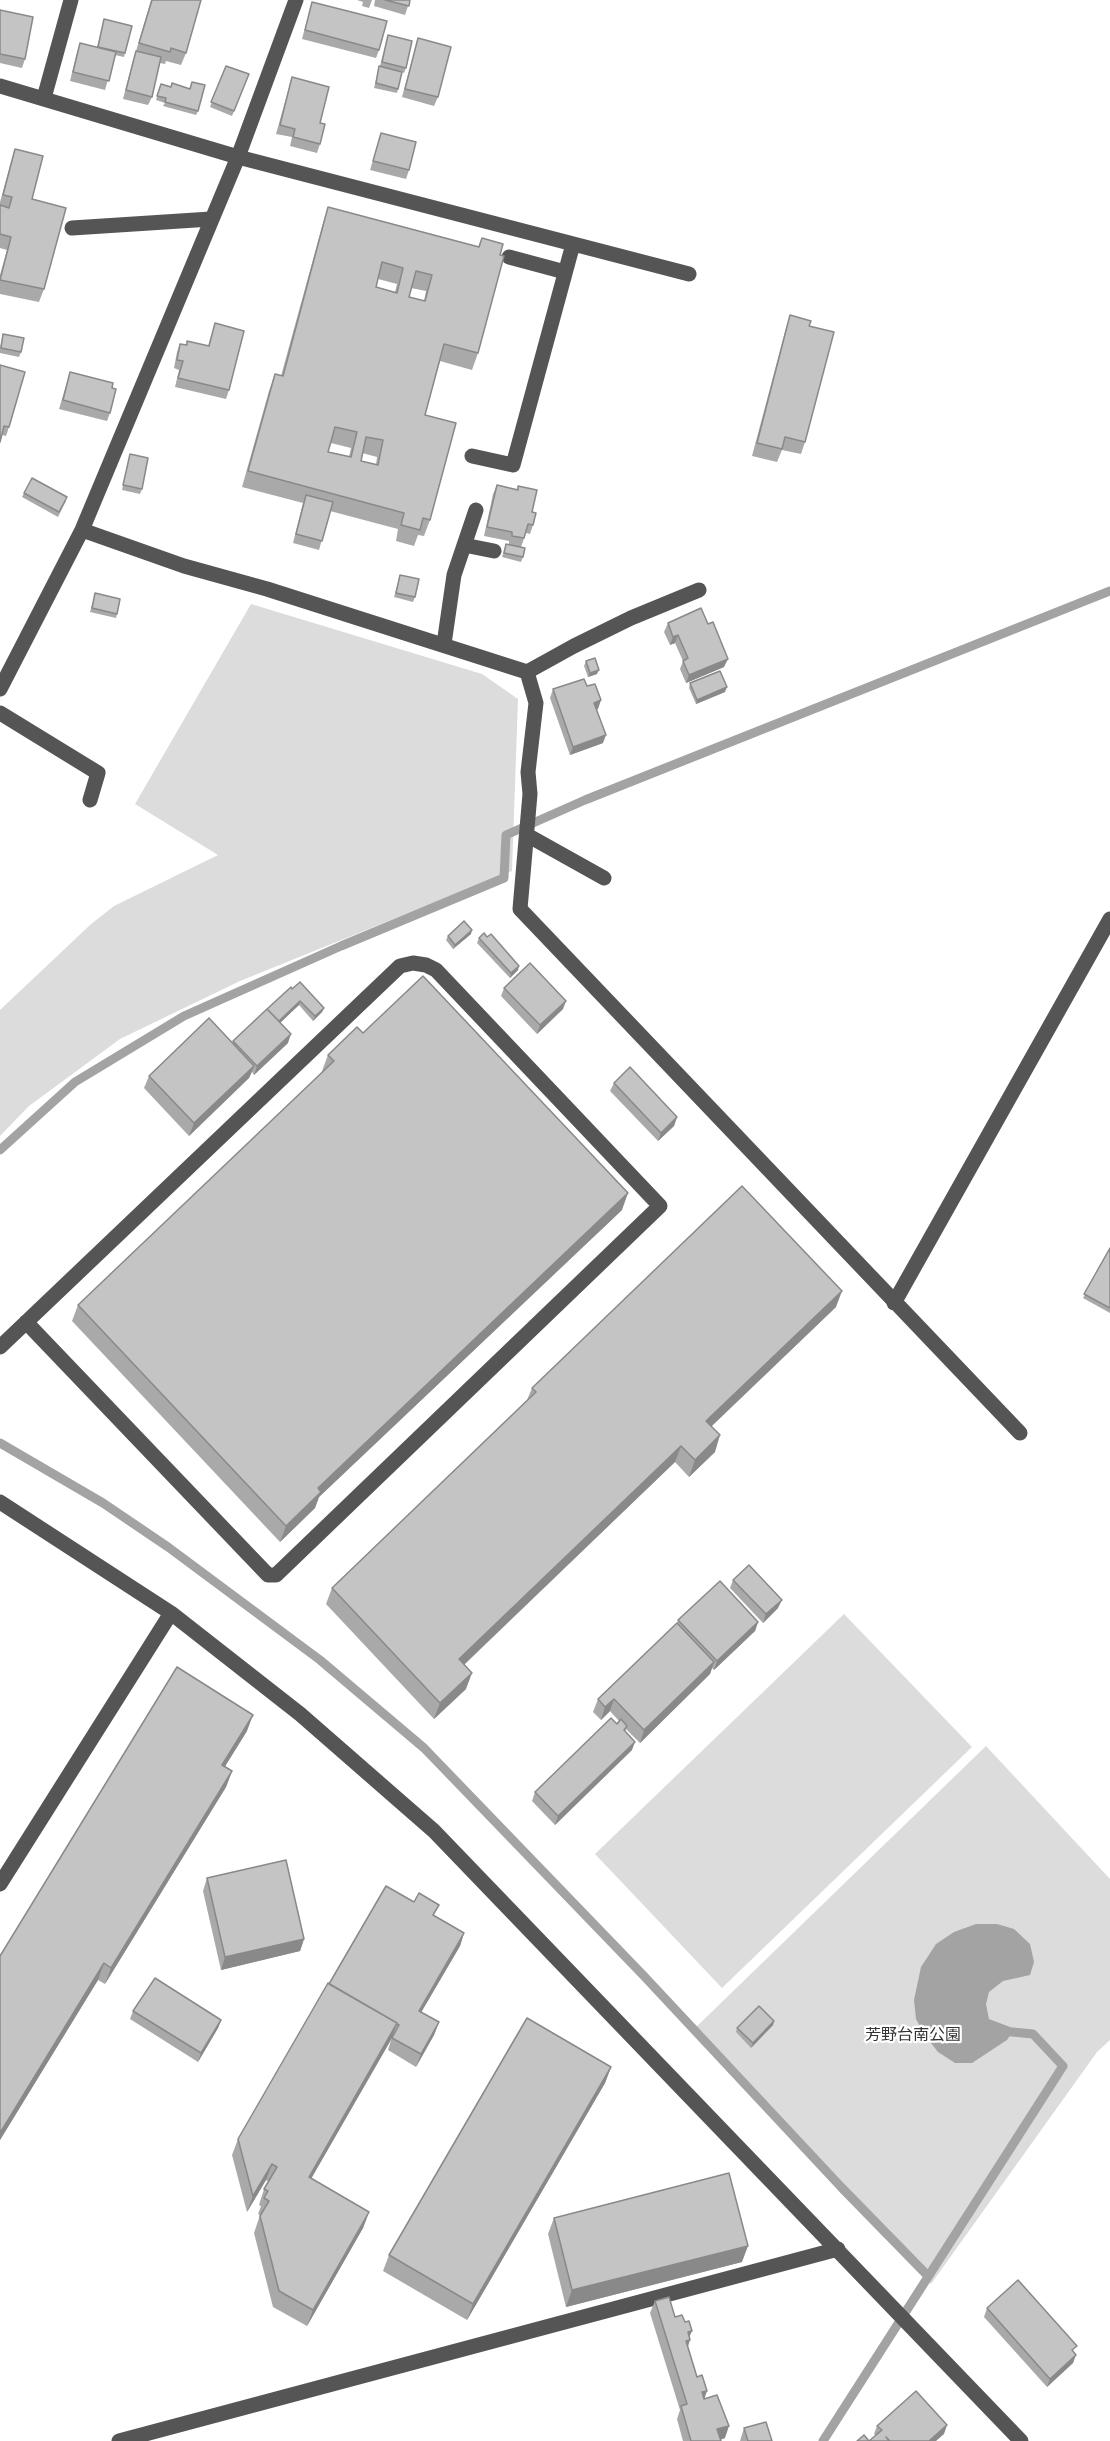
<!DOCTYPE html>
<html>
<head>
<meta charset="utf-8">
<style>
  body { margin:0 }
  canvas { display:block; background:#fff }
</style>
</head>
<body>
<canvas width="1110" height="2441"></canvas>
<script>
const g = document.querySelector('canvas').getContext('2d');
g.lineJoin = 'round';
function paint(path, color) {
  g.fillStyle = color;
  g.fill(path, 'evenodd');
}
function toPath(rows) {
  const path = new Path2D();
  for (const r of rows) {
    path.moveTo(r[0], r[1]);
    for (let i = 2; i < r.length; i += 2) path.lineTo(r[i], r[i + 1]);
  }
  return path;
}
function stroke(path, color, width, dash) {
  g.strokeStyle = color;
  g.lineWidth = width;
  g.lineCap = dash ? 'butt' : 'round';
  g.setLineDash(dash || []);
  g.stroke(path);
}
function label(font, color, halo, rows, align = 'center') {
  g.font = font + ' "Varela Round","Noto Sans JP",sans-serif';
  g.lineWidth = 4.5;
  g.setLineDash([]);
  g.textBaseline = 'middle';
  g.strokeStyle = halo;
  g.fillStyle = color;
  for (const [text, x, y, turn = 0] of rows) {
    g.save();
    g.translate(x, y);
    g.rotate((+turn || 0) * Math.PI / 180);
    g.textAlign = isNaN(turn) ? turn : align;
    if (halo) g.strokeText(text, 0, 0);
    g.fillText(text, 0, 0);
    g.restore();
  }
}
paint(toPath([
  [251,604,482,674,518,699,512,871,240,981,120,1039,29,1106,0,1136,0,1010,90,925,114,906,218,855,135,804],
  [844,1614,972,1747,722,1988,595,1854],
  [986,1746,1110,1879,1110,2040,1097,2052,931,2284,692,2031]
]), '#dcdcdc');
paint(toPath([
  [976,1924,997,1924,1014,1929,1030,1944,1034,1962,1030,1975,1003,1981,989,1992,986,2004,989,2019,1010,2027,1012,2032,1007,2040,972,2063,955,2063,938,2052,924,2034,916,2019,914,2000,921,1967,936,1944,954,1932]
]), '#a3a3a3');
stroke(toPath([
  [0,1150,75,1082,184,1016,341,946,504,878,506,835,585,800,1110,591],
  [0,1443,103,1503,168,1547,320,1660,424,1748,643,1975,842,2188,928,2276],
  [823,2441,1063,2066,1033,2034,1002,2031]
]), '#a3a3a3', 9);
stroke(toPath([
  [0,86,238,157,689,274],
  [44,98,71,0],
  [72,228,211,219],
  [509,257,565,272],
  [472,456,513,465,573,244],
  [82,530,184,566,267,589,527,672,536,703,528,772,530,794,520,909,1020,1433],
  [464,545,494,551],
  [444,644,454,575,476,510],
  [527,672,574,646,631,618,699,590],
  [0,689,82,530,238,157,296,0],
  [0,713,98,773,90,800],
  [527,835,604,878],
  [894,1303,1110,919],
  [0,1347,400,966,413,963,426,965,436,970,660,1206,276,1575,268,1575,26,1322],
  [0,1502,171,1613,300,1714,434,1831,1021,2441],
  [0,1884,171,1613],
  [119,2441,838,2249]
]), '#555', 15);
paint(toPath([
  [151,0,201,0,186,53,181,65,166,61,165,64,160,63,152,97,148,105,123,99,133,60,136,51],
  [357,0,372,0,369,8,362,6,363,2],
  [375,0,410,0,405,15,374,6],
  [312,2,379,50,376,58,302,39],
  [0,12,25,59,22,68,0,63],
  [104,19,125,53,124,57,115,55,105,90,70,81,77,52,80,43,97,47],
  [388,35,406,68,404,73,402,72,397,93,374,88,378,71,380,66],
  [418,38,438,97,434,106,402,97],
  [226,66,249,74,232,116,210,107],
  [292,77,320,123,320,144,317,153,290,146,292,137,276,134],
  [192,82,198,111,196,115,163,106,165,103,156,100,161,84,171,87,190,89],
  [381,133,409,170,406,179,370,170],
  [15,149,32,199,44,289,39,302,0,294,0,275,7,250,0,248,0,202,11,162],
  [328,207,478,247,482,238,478,353,472,370,440,361,425,415,430,520,424,536,418,535,414,546,396,541,398,529,330,511,319,550,293,543,303,503,242,487,269,391,275,374,281,376,323,223],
  [378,279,397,284,395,292,376,287],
  [411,288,426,291,424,301,409,297],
  [331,443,351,448,349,457,328,452],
  [362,453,377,457,376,465,361,461],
  [790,315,809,326,805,442,801,454,782,450,777,462,752,456,786,328],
  [215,323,229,390,226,399,175,387,179,370,174,368,177,352,180,344,186,345,187,341,208,346],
  [3,334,21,352,19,357,0,353,0,347],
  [0,365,9,427,6,436,2,435],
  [70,372,112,388,110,413,107,421,59,409],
  [130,454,142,489,140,494,122,490],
  [497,485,517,490,518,486,532,512,533,525,530,534,526,533,521,547,523,557,521,562,502,557,506,544,509,544,509,541,484,536,493,494],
  [24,493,66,501,58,517,22,497],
  [400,575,415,597,413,602,394,597],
  [94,598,117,614,116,618,90,612],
  [668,623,724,667,686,683,680,669,683,661,675,643,670,645,664,632],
  [586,661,597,674,588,677,584,666],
  [690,683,725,692,696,704,689,688],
  [587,686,598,709,597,709,603,743,570,755,550,698,553,689],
  [471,934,453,949,446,940,448,936],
  [479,938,518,970,510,978,477,943],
  [504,988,563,1009,537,1034,501,996],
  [292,989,324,1008,322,1012,313,1021,299,1005,280,1022,288,1043,254,1075,252,1072,249,1078,189,1136,144,1088,149,1076,233,1043,233,1041],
  [363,1033,622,1210,319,1497,315,1508,280,1542,72,1321,78,1305,323,1072,322,1071,328,1055],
  [614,1083,677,1117,674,1126,658,1141,610,1091],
  [1110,1248,1110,1313,1083,1298],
  [836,1307,712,1426,715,1452,689,1477,675,1462,464,1665,466,1689,434,1719,326,1604,332,1588,527,1400,532,1388],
  [733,1580,778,1608,763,1623,730,1588],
  [678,1620,758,1622,755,1631,714,1670,712,1668,710,1674,640,1743,626,1729,625,1732,632,1750,555,1825,532,1801,535,1792,619,1721,610,1711,601,1720,593,1712,598,1699,677,1623],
  [247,1731,225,1766,232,1771,226,1787,105,1984,98,1980,0,2140,0,1956],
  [207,1878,304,1939,300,1951,221,1970,203,1891],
  [435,1916,464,1933,460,1946,421,2012,439,2022,434,2035,416,2067,388,2050,392,2037,311,2178,369,2212,363,2228,307,2326,273,2307,254,2233,260,2215,258,2214,261,2206,259,2205,264,2189,269,2182,266,2180,247,2212,232,2155,238,2139,329,1984],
  [133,2011,221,2020,218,2028,198,2062,130,2019],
  [774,2021,773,2025,751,2048,736,2032,737,2028],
  [611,2067,605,2083,467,2320,383,2271,389,2255],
  [554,2218,742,2262,566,2307,548,2234],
  [655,2301,675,2317,689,2337,688,2347,697,2377,704,2399,725,2438,720,2440,721,2441,683,2441,677,2419,680,2410,650,2313],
  [987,2308,1075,2353,1073,2363,1047,2387,984,2317],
  [877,2426,944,2434,876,2436,874,2434],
  [744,2428,772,2441,740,2441]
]), '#a9a9a9');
paint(toPath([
  [678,635,675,643,670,645,673,637],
  [728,659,724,667,686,683,689,675],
  [599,670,597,674,588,677,590,673],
  [727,687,725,692,696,704,697,700],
  [601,700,598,709,591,711,594,703],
  [606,735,603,743,570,755,573,747],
  [472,930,471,934,453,949,455,945],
  [519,966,518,970,510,978,511,973],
  [300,1001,299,1005,277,1026,278,1021],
  [566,1001,563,1009,537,1034,540,1025],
  [324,1008,322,1012,313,1021,315,1016],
  [291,1034,288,1043,254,1075,257,1066],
  [254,1066,249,1078,189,1136,194,1123],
  [677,1117,674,1126,658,1141,661,1133],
  [628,1193,622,1210,319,1497,315,1508,280,1542,286,1526,318,1488],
  [842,1291,836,1307,700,1437,706,1421],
  [720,1435,715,1452,689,1477,695,1460],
  [681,1446,675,1462,453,1675,459,1659],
  [782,1600,778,1608,763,1623,766,1614],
  [758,1622,755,1631,714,1670,717,1661],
  [714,1662,710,1674,640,1743,644,1730],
  [472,1673,466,1689,434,1719,440,1703],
  [614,1699,610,1711,601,1720,605,1707],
  [253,1715,247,1731,216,1781,222,1765],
  [635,1742,632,1750,555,1825,558,1816],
  [232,1771,226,1787,105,1984,111,1968],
  [464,1933,460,1946,415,2023,419,2011],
  [304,1939,300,1951,221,1970,225,1957],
  [104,1963,98,1980,0,2140,0,2133],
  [221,2020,218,2028,198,2062,201,2053],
  [774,2021,773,2025,751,2048,753,2043],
  [439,2022,434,2035,416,2067,421,2054],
  [397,2023,391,2040,303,2193,309,2177],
  [611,2067,605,2083,467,2320,473,2304],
  [272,2164,266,2180,247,2212,253,2196],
  [369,2212,363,2228,307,2326,313,2310],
  [748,2246,742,2262,566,2307,572,2290],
  [692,2331,688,2340,690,2340,686,2352,681,2353,688,2332],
  [1076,2355,1073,2363,1047,2387,1050,2379],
  [707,2391,703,2403,702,2392],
  [947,2425,944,2434,936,2441,929,2441],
  [729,2426,725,2438,715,2441,717,2429]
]), '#898989');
const building = toPath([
  [152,0,201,0,186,53,171,48,170,52,139,43,152,0],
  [385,0,410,0,409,6,385,0],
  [312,2,387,21,379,50,305,30,312,2],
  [0,10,33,17,25,59,0,54,0,10],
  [104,19,132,26,125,53,98,47,104,19],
  [388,35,412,41,406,68,382,62,388,35],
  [418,38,451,47,438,97,405,89,418,38],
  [80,43,116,52,109,81,73,72,80,43],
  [136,51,161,57,152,97,126,90,136,51],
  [226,66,249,74,234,111,211,102,226,66],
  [379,66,402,72,398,89,376,83,379,66],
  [292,77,329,87,320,123,325,124,320,144,293,137,295,129,280,125,292,77],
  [192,82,205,85,198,111,165,102,166,98,157,96,161,84,171,87,172,83,190,89,192,82],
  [381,133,416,142,409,170,373,161,381,133],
  [15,149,43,156,32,199,66,208,44,289,0,280,11,237,0,234,0,205,9,208,12,197,3,195,15,149],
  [328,207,479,247,482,238,503,244,500,255,504,256,478,353,444,344,425,415,456,423,430,520,423,518,420,530,401,525,404,513,248,471,275,374,283,376,328,207],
  [382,262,403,268,397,293,376,287,382,262],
  [416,271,432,275,425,301,409,297,416,271],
  [335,427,357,432,351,457,328,452,335,427],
  [366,437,383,440,378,465,361,461,366,437],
  [790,315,811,321,809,326,834,332,805,442,785,437,782,449,757,443,790,315],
  [215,323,244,331,229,390,178,378,183,361,177,360,180,344,187,345,187,341,209,346,215,323],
  [3,334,24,338,21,352,1,348,3,334],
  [0,365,25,372,9,427,4,426,0,442,0,365],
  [70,372,113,383,112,388,116,389,110,413,63,400,70,372],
  [130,454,148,458,142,489,123,485,130,454],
  [32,478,67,497,59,512,24,493,32,478],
  [497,485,518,490,518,486,537,490,532,512,536,513,533,525,528,524,524,538,512,536,512,532,487,527,497,485],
  [306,495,333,502,322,541,296,534,306,495],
  [506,544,525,548,523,557,504,553,506,544],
  [400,575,419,579,415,597,396,593,400,575],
  [95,593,120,599,117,614,92,608,95,593],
  [701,608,708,624,713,622,728,659,689,675,683,661,688,658,678,635,673,637,668,623,701,608],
  [595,658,599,670,590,673,586,661,595,658],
  [720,671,727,687,697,700,690,683,720,671],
  [584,679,587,686,595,684,601,700,594,703,606,735,573,747,553,689,584,679],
  [464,921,472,930,455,945,448,936,464,921],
  [484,933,487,937,491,934,519,966,511,973,479,938,484,933],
  [530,963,566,1001,540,1025,504,988,530,963],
  [423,976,628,1193,318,1488,321,1492,286,1526,78,1305,334,1061,328,1055,357,1027,363,1033,423,976],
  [300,982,324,1008,315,1016,300,1001,279,1021,267,1009,291,987,292,989,300,982],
  [267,1009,291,1034,257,1066,233,1041,267,1009],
  [209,1018,254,1066,194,1123,149,1076,209,1018],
  [630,1067,677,1117,661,1133,614,1083,630,1067],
  [742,1186,842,1291,706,1421,720,1435,695,1460,681,1446,459,1659,472,1673,440,1703,332,1588,536,1392,532,1388,742,1186],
  [1110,1248,1110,1308,1084,1294,1110,1248],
  [749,1565,782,1600,766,1614,733,1580,749,1565],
  [720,1581,758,1622,717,1661,678,1620,720,1581],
  [677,1623,714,1662,644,1730,614,1699,605,1707,598,1699,677,1623],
  [177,1667,253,1715,222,1765,232,1771,111,1968,104,1963,0,2133,0,1956,177,1667],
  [611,1718,617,1724,621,1719,627,1726,624,1730,635,1742,558,1816,535,1792,611,1718],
  [286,1860,304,1939,225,1957,207,1878,286,1860],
  [386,1886,414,1902,419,1893,439,1905,433,1915,464,1933,419,2011,439,2022,421,2054,392,2038,399,2025,397,2024,397,2023,329,1984,386,1886],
  [155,1978,221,2020,201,2053,133,2011,155,1978],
  [328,1983,397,2023,309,2177,369,2212,313,2310,279,2291,260,2216,269,2201,264,2198,268,2191,264,2189,277,2167,272,2164,253,2196,238,2139,328,1983],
  [759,2006,774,2021,753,2043,737,2028,759,2006],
  [527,2018,611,2067,473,2304,389,2255,527,2018],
  [729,2173,748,2246,572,2290,554,2218,729,2173],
  [1018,2280,1077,2346,1072,2350,1076,2355,1050,2379,987,2308,1018,2280],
  [669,2297,675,2317,682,2315,685,2322,689,2321,692,2331,688,2332,690,2340,686,2341,697,2377,702,2375,707,2391,702,2392,704,2399,717,2395,729,2426,717,2429,721,2441,691,2441,681,2406,687,2404,655,2301,669,2297],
  [916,2391,947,2425,929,2441,890,2441,886,2437,889,2441,869,2441,882,2430,877,2426,916,2391],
  [766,2422,772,2441,748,2441,744,2428,766,2422],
  [864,2435,869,2441,857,2441,864,2435]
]);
paint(building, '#c4c4c4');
stroke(building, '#898989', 1.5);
label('16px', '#333', '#fff', [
  ["芳野台南公園",913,2036]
]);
</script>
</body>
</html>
